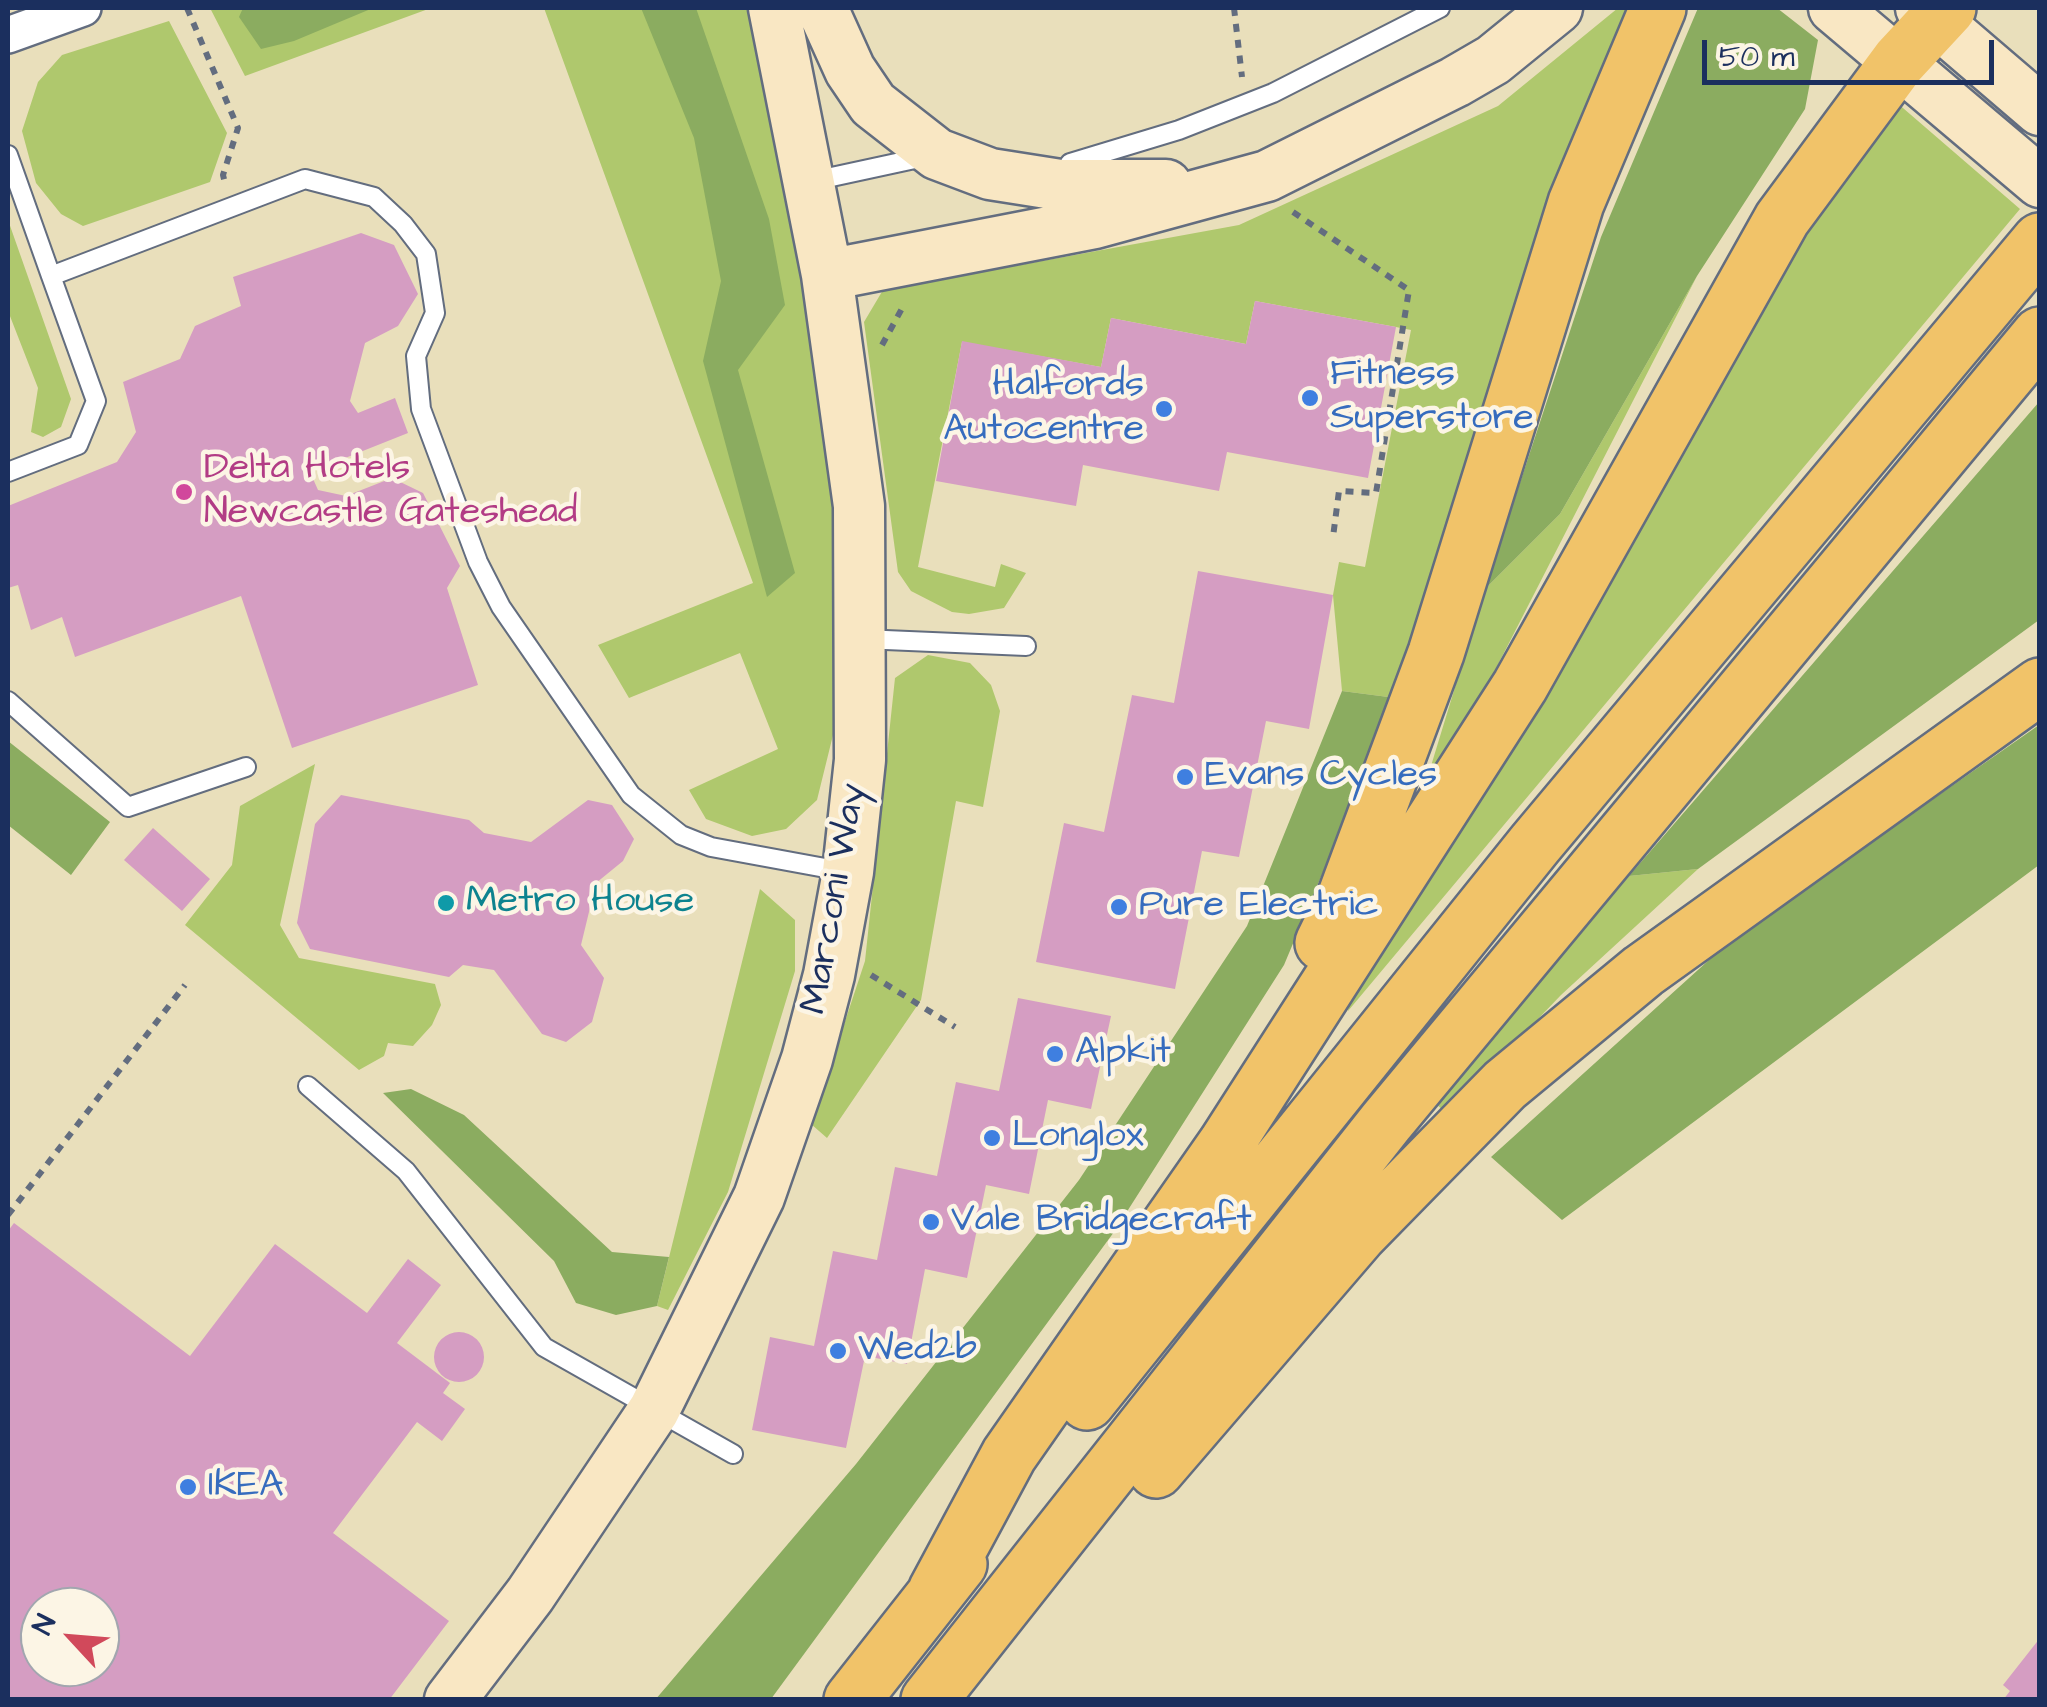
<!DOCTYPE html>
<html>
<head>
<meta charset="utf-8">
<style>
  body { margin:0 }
  #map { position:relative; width:2047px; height:1707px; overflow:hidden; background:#e9dfbb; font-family:"Architects Daughter",sans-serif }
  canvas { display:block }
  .frame { position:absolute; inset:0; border:10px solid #1b2f5e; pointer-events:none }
  .north { position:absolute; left:20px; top:1587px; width:100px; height:100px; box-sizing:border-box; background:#fcf5e5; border:2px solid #a2a6af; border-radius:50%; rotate:296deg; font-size:28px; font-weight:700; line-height:40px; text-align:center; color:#1b2f5e }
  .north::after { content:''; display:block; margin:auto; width:35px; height:45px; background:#d1495b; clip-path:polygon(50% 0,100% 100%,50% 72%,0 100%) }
  .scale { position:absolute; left:1702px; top:40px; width:292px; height:45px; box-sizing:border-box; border:5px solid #1b2f5e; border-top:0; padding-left:12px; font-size:30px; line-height:35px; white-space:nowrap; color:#1b2f5e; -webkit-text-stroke:8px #fcf5e5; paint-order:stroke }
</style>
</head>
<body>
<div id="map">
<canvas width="2047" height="1707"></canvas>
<div class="frame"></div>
<div class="north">N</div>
<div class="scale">50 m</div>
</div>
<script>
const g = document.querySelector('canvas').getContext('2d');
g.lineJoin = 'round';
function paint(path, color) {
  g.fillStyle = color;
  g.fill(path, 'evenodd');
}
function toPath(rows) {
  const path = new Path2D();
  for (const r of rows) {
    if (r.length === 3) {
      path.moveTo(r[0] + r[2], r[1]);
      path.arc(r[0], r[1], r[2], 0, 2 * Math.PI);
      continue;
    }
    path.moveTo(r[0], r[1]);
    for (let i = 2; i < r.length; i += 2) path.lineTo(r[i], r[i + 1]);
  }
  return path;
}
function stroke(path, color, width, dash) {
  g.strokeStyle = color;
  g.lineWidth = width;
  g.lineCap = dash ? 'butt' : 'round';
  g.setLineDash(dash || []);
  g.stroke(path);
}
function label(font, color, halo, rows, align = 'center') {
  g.font = font + ' "Architects Daughter",sans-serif';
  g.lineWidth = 9;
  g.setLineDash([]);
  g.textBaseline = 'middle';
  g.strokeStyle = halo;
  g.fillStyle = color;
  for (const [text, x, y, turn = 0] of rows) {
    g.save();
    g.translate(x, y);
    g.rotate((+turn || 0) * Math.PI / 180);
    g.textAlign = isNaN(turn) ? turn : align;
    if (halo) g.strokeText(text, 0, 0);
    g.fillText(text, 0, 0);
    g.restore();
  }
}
paint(toPath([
  [210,8,431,8,245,76],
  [544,8,752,8,825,413,844,581,833,735,817,800,786,829,752,836,706,819,689,790,778,749,740,653,629,698,598,645,753,583],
  [1618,8,1633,8,1396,698,1342,691,1333,595,1339,562,1365,567,1411,330,1396,327,1255,301,1246,344,1111,318,1101,367,962,342,918,567,995,587,1001,564,1026,573,1004,608,969,614,952,612,911,591,898,572,864,322,883,290,1239,225,1498,106],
  [169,21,227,133,210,182,83,226,61,214,36,183,22,131,38,82,62,55],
  [1896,102,2020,209,1348,1011,1350,995,1587,623,1819,212],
  [8,220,71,399,61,427,43,437,31,432,38,388,8,311],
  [1697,276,1448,762,1427,779,1485,589,1560,514],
  [928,655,970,663,991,685,1000,711,983,807,956,801,921,1000,827,1138,811,1124,865,961,895,678],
  [315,764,280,925,299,958,435,984,441,1005,432,1025,413,1046,388,1043,384,1056,359,1070,185,925,232,865,240,806],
  [1698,869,1561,995,1447,1114,1434,1102,1629,876],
  [760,889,795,920,795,971,728,1192,668,1310,657,1306]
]), '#afc86d');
paint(toPath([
  [243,8,373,8,294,41,261,49,239,17],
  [641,8,696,8,769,219,785,305,738,370,795,573,767,597,703,361,721,281,694,138],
  [1698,8,1777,8,1818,40,1805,109,1697,276,1560,514,1485,589,1601,237],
  [2039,402,2039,620,1698,869,1629,876],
  [1342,691,1396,698,1284,965,1114,1232,771,1699,655,1700,856,1464,1079,1180,1247,926],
  [2039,725,2039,865,1562,1220,1491,1157,1730,941],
  [8,741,110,822,71,875,8,825],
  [411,1089,464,1115,612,1252,669,1257,657,1306,616,1315,576,1303,554,1261,383,1093]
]), '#8bac60');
paint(toPath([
  [361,233,394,245,418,294,398,326,365,343,350,401,358,413,395,398,408,433,310,472,318,490,346,496,392,478,423,493,460,566,447,588,478,685,292,748,241,596,75,657,62,617,31,630,18,585,8,588,8,506,117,462,136,432,123,382,180,359,195,326,241,306,233,277],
  [1255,301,1396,327,1368,478,1227,452,1219,491,1083,465,1076,506,936,481,962,341,1101,367,1111,318,1246,344],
  [1198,571,1333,595,1309,729,1266,721,1239,857,1202,851,1175,989,1036,962,1064,823,1104,832,1132,695,1174,703],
  [341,795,469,820,484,833,531,842,588,800,612,805,634,839,623,861,596,883,581,945,604,978,592,1022,566,1042,542,1034,494,970,463,965,449,977,310,949,297,923,315,824],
  [153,828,210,879,182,911,124,860],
  [1018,998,1111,1016,1091,1109,1048,1100,1029,1194,986,1185,967,1278,925,1269,907,1364,865,1356,846,1448,752,1430,770,1337,814,1346,833,1251,877,1260,895,1167,937,1176,956,1082,999,1091],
  [14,1223,190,1356,275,1244,367,1313,408,1259,441,1285,397,1343,450,1383,443,1393,465,1409,442,1441,417,1422,333,1533,449,1621,389,1700,8,1700,8,1231],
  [40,1607,100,1607,100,1667,40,1667],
  [459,1357,25],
  [2040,1638,2040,1700,2003,1700,2010,1691,2003,1685]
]), '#d59dc2');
const lane = toPath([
  [8,155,51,276,305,179,374,197,403,224,426,254,435,313,416,356,421,409,478,562,501,607,631,795,681,835,711,847,847,872],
  [1070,163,1179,130,1273,93,1440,8],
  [813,181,924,157],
  [8,472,78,445,96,401,51,276],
  [862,639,1026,646],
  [8,701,128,807,246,767],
  [308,1086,406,1171,544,1347,733,1454]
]);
const street = toPath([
  [8,35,83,8]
]);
const secondary = toPath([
  [822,8,850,70,873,104,937,154,990,174,1060,185,1166,185],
  [1834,8,2040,182],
  [1921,8,2040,110],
  [827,275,1095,223,1267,176,1455,82,1493,60,1557,8],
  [450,1700,530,1595,654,1410,759,1197,807,1059,829,975,848,872,860,760,859,506,827,275,774,8]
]);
const highway = toPath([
  [1323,943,1344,900,1436,653,1576,203,1658,8],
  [1087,1402,1535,844,2040,241],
  [1156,1470,1359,1234,1505,1085,1643,971,2040,686],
  [936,1591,1009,1455,1226,1144,1520,686,1782,219,1899,61,1948,8],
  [852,1700,959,1564],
  [929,1700,1386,1122,2040,335]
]);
stroke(lane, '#636d7f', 22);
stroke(street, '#636d7f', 40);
stroke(secondary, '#636d7f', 55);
stroke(highway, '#636d7f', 60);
stroke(toPath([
  [187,8,238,128,223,175,225,183],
  [1234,8,1242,77],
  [1293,212,1409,290,1376,493,1339,491,1333,537],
  [882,345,905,303],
  [871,975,955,1027],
  [8,1215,185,985]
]), '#636d7f', 6, [8, 8]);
stroke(lane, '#fff', 18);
stroke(street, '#fff', 35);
stroke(secondary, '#f9e7c3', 50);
stroke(highway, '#f1c369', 55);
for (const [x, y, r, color] of [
  [1310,398,10,"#3f7fe0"],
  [1164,409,10,"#3f7fe0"],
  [184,492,10,"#d1479c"],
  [1185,777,10,"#3f7fe0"],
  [446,903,10,"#0f9aa8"],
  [1119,907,10,"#3f7fe0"],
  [1055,1054,10,"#3f7fe0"],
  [992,1138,10,"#3f7fe0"],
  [931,1222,10,"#3f7fe0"],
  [838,1351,10,"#3f7fe0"],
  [188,1487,10,"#3f7fe0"]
]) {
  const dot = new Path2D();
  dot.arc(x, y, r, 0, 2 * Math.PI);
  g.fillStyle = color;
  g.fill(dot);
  stroke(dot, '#fcf5e5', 4);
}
label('38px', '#366cbe', '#fcf5e5', [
  ["Fitness",1330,376],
  ["Superstore",1330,420],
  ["Halfords",1144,387,"right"],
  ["Autocentre",1144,431,"right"],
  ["Evans Cycles",1205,777],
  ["Pure Electric",1139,907],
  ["Alpkit",1075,1054],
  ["Longlox",1012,1138],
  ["Vale Bridgecraft",951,1222],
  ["Wed2b",858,1351],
  ["IKEA",208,1487]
], 'left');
label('38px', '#b23c85', '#fcf5e5', [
  ["Delta Hotels",204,470],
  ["Newcastle Gateshead",204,514]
], 'left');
label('38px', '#1b2f5e', '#fcf5e5', [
  ["Marconi Way",836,899,-80]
]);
label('38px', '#0d838f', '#fcf5e5', [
  ["Metro House",466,903]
], 'left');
</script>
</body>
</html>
